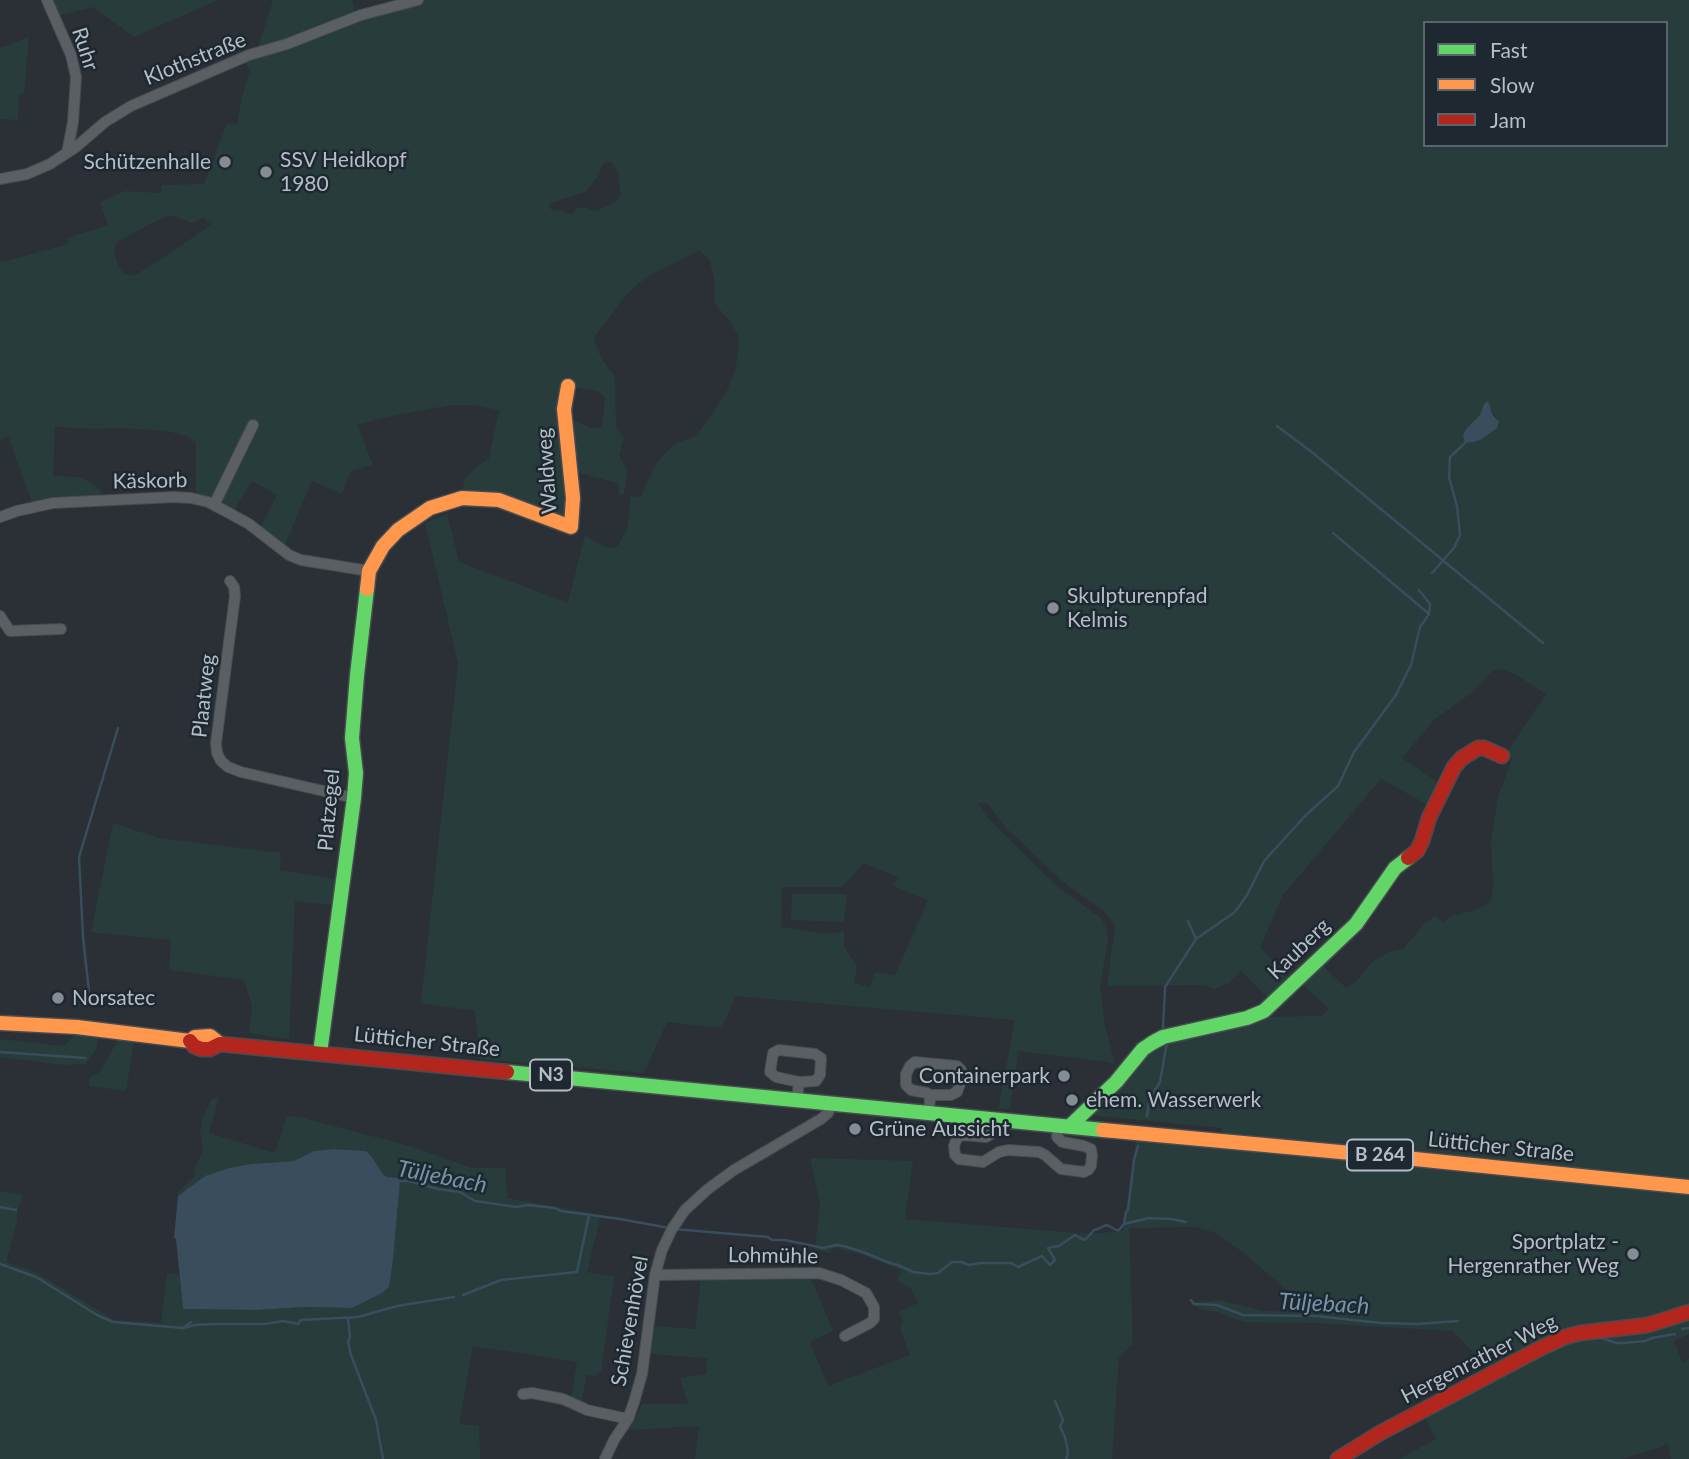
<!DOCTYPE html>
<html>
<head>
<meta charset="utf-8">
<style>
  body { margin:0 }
  #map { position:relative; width:1689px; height:1459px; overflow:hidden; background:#2a3036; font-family:Lato,sans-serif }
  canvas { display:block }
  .legend { position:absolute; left:1423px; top:21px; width:245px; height:126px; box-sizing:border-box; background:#1e2830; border:2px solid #5a646c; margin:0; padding:9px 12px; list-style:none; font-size:21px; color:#b5bec7 }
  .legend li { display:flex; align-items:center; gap:14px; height:35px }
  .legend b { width:35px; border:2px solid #5a646c }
</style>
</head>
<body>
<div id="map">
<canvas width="1689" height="1459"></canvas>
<ul class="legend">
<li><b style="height:9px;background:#63d668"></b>Fast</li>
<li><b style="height:9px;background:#ff974d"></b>Slow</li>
<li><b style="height:9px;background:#b3261e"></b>Jam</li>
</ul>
</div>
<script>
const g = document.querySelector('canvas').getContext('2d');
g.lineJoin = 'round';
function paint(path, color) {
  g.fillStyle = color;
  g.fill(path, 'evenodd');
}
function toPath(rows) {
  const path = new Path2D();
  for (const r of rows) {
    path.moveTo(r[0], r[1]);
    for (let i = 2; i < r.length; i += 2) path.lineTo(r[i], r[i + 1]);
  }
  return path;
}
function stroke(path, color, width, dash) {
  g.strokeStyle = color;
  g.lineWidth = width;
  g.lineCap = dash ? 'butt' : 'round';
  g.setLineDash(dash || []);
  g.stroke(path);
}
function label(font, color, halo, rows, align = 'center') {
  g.font = font + ' Lato,sans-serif';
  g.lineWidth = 5;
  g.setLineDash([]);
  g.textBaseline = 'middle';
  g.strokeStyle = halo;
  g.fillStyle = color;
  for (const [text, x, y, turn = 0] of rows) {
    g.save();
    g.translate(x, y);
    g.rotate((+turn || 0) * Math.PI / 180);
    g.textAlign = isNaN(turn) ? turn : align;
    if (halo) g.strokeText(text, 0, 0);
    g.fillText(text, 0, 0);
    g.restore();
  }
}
paint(toPath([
  [47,0,218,0,134,37,93,7,53,17],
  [273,0,352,0,356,14,257,51],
  [408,0,1689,0,1689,1334,1674,1341,1682,1362,1689,1359,1689,1459,1671,1459,1668,1443,1658,1448,1622,1459,1399,1459,1436,1439,1425,1417,1490,1370,1453,1331,1315,1323,1245,1322,1218,1312,1202,1310,1190,1303,1219,1300,1264,1311,1309,1312,1311,1307,1295,1297,1244,1253,1215,1233,1196,1227,1129,1228,1133,1344,1119,1357,1112,1459,695,1459,699,1426,629,1430,642,1404,688,1404,680,1378,706,1374,707,1358,649,1354,655,1326,695,1329,701,1277,810,1276,833,1331,810,1342,828,1386,910,1355,900,1328,903,1322,899,1311,918,1303,911,1288,897,1281,901,1270,860,1254,836,1248,832,1249,830,1253,815,1249,820,1204,810,1158,913,1161,905,1219,1088,1234,1123,1231,1136,1139,1216,1148,1222,1128,1090,1115,1134,1062,1166,1040,1258,1017,1322,1016,1329,1009,1301,983,1320,963,1346,988,1358,980,1372,962,1389,952,1403,949,1424,924,1435,916,1443,922,1452,916,1479,909,1489,903,1492,897,1493,883,1491,842,1498,797,1512,759,1505,755,1546,694,1513,673,1498,669,1492,671,1474,691,1435,719,1402,758,1440,784,1430,806,1381,779,1283,895,1260,947,1291,980,1270,1000,1241,971,1229,983,1214,989,1204,985,1107,986,1115,926,1105,912,1063,882,1006,828,987,803,978,803,988,818,1059,888,1102,919,1107,930,1108,940,1100,986,1105,1026,1115,1064,1103,1061,1018,1051,1010,1109,998,1109,1015,1020,735,996,722,1028,667,1022,644,1073,480,1059,475,1011,421,1003,458,663,425,523,447,514,459,562,568,603,585,535,605,547,614,548,619,544,627,529,631,496,641,497,654,467,663,455,677,443,694,437,702,428,726,393,736,367,739,338,732,324,715,304,714,279,710,261,700,250,647,277,633,288,620,303,594,338,601,358,615,377,616,429,624,437,619,455,627,471,624,495,619,494,619,484,570,470,571,527,499,500,462,498,464,480,476,468,489,458,499,410,472,405,452,405,418,411,382,418,357,425,373,465,351,471,342,494,312,481,284,547,260,528,277,495,252,481,233,512,196,495,196,443,187,436,167,431,121,428,96,429,55,427,53,476,80,477,91,482,101,491,99,496,94,498,51,500,32,502,8,436,0,440,0,260,2,262,68,244,67,238,108,225,100,202,125,191,161,193,162,185,204,184,227,123,238,125,238,119,242,97,250,70,246,64,237,64],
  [1425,23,1666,23,1666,145,1425,145],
  [605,162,612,162,618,173,621,194,620,197,614,203,595,211,584,207,576,209,571,215,562,210,556,211,549,208,551,203,586,192,600,173,601,167],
  [169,216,177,217,192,223,204,217,211,225,161,259,137,274,131,276,123,273,118,265,115,255,115,245,117,242,154,222],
  [567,385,599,392,605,398,602,428,591,428,563,416],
  [1484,404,1496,417,1497,428,1482,439,1465,430,1481,415],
  [864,863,898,877,893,886,928,900,895,976,875,972,870,987,854,983,857,966,844,947,844,931,828,934,781,927,782,887,842,887],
  [29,37,24,93,19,94,18,120,0,119,0,48],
  [113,823,159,838,281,853,280,870,343,881,340,906,295,901,289,1039,249,1033,252,1006,244,980,169,970,171,940,91,932],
  [792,894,847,894,844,922,791,920],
  [76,1034,98,1037,96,1049,85,1064,64,1065,0,1057,0,1039,63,1046],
  [118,1040,134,1042,126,1091,89,1086,90,1077,100,1072],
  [219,1097,209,1133,275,1153,287,1116,300,1117,413,1147,472,1168,505,1168,507,1198,601,1215,587,1272,614,1277,601,1373,597,1372,597,1376,586,1375,581,1405,571,1399,577,1362,473,1346,459,1424,479,1426,480,1459,0,1459,0,1191,22,1195,16,1217,18,1218,6,1262,31,1270,42,1276,114,1320,161,1323,167,1273,179,1275,183,1309,257,1310,305,1307,352,1308,382,1293,389,1287,393,1260,400,1181,398,1178,387,1177,383,1174,372,1157,366,1151,334,1149,314,1151,294,1161,251,1164,229,1168,205,1176,178,1196,177,1193,196,1175,194,1170,203,1150,200,1133,203,1118,211,1100]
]), '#283c3c');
paint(toPath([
  [1487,401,1489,403,1492,414,1499,422,1497,428,1482,439,1474,442,1465,443,1463,435,1466,429,1480,415,1484,404],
  [334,1149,366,1151,372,1157,383,1174,387,1177,398,1178,400,1181,393,1260,389,1287,382,1293,352,1308,305,1307,257,1310,183,1309,176,1239,174,1238,178,1196,205,1176,229,1168,251,1164,294,1161,314,1151]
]), '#394d5d');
stroke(toPath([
  [1277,426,1313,453,1543,643],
  [1333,533,1429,614],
  [1432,573,1454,548,1460,535,1457,506,1449,477,1450,457,1465,443],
  [1188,921,1196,939],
  [89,992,83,937,79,857,118,728],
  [1163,1029,1165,987,1196,939,1235,912,1247,895,1264,861,1305,816,1338,786,1354,752,1396,695,1411,665,1420,627,1429,614,1430,604,1419,590],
  [0,1052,85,1058],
  [1147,1116,1149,1103,1155,1090,1160,1082,1167,1042],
  [400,1181,409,1181,438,1189,460,1192,475,1201,516,1207,528,1205,555,1208,561,1211,620,1219,669,1228],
  [0,1207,16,1210],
  [1124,1224,1126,1212,1128,1210,1134,1160,1138,1146],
  [674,1229,768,1237,772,1240,785,1240,823,1248,837,1245,844,1246,863,1252,890,1263,898,1265,913,1272,931,1274,938,1273,952,1262,961,1262,969,1265,980,1263,1011,1263,1018,1267,1042,1256,1050,1265,1055,1260,1048,1248,1059,1246,1075,1235,1084,1240,1086,1239,1094,1230,1098,1229,1104,1226,1107,1225,1116,1230,1119,1230,1124,1224,1149,1218,1172,1219,1186,1222],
  [0,1264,36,1277,97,1315,113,1322,183,1328,191,1322],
  [463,1295,501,1280,577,1272,589,1215],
  [1191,1300,1194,1304,1217,1305,1243,1315,1316,1316,1381,1323,1417,1324,1458,1321],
  [348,1318,350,1337,348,1342,351,1355,376,1420,383,1459],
  [183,1328,194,1325,215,1324,265,1324,283,1321,298,1324,301,1320,358,1317,397,1306,454,1297],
  [1682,1329,1689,1328],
  [1596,1338,1602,1338,1616,1343,1624,1343,1645,1341,1652,1338,1675,1334],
  [1055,1401,1063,1420,1060,1427,1065,1437,1067,1447,1068,1454,1066,1459]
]), '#394d5d', 2.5);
const street = toPath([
  [47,0,71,55,76,77,73,122,67,153],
  [0,179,27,174,50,164,76,147,105,122,131,106,249,55,287,44,361,15,418,0],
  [214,505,253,425],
  [0,517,17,511,53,503,174,497,191,498,208,502,229,513,249,524,289,555,301,560,369,571],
  [230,581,234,587,235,596,216,743,217,753,221,761,228,767,241,772,354,798],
  [0,616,10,631,61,629],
  [797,1100,799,1082,816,1081,820,1075,821,1058,815,1054,779,1050,773,1053,770,1072,776,1077,799,1082],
  [929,1112,930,1097,927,1093,911,1090,906,1085,906,1074,910,1066,915,1062,957,1066,961,1070,960,1084,957,1092,951,1095,933,1095,930,1097],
  [995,1120,993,1131,990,1135,986,1137,962,1135,957,1138,954,1146,955,1155,959,1159,983,1162,999,1152,1008,1150,1039,1152,1045,1155,1061,1169,1084,1172,1088,1170,1091,1166,1092,1155,1091,1149,1084,1146,1062,1142,1057,1137,1058,1125],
  [655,1275,819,1273,841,1280,866,1293,874,1307,874,1319,870,1323,845,1336],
  [523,1394,532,1393,563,1399,587,1410,628,1419],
  [605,1459,614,1440,628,1419,634,1402,642,1374,655,1275,662,1250,672,1229,685,1210,708,1189,734,1170,821,1119,828,1113,832,1102]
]);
const fast = toPath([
  [320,1053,354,798,356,773,352,738,357,675,367,589],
  [507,1072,1103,1130],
  [1070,1126,1116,1082,1143,1049,1152,1043,1163,1037,1247,1018,1264,1011,1356,924,1395,868,1408,858]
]);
const slow = toPath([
  [367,589,369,571,383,546,398,530,430,508,462,498,499,500,571,527,573,498,564,409,568,386],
  [0,1023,77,1027,190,1041,195,1037,210,1036,220,1044],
  [1103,1130,1405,1158,1689,1187]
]);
const jam = toPath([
  [1408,858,1417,851,1422,841,1429,818,1454,767,1462,758,1478,748,1484,748,1502,756],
  [190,1041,194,1046,201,1049,210,1049,220,1044,507,1072],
  [1338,1459,1380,1433,1541,1348,1565,1337,1580,1333,1648,1325,1689,1312]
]);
stroke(street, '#484c51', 12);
stroke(fast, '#484c51', 17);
stroke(slow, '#484c51', 17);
stroke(jam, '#484c51', 17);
stroke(street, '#5a5f64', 10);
stroke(fast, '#63d668', 14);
stroke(slow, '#ff974d', 14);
stroke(jam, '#b3261e', 14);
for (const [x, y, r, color] of [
  [225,162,7,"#848c94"],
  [266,172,7,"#848c94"],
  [1053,608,7,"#848c94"],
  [58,998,7,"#848c94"],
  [1064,1076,7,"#848c94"],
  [1072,1100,7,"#848c94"],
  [855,1129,7,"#848c94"],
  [1633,1254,7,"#848c94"]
]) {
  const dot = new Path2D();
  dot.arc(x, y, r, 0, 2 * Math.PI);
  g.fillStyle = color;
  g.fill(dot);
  stroke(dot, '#1e2830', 2.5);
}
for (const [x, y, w] of [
  [551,1075,42],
  [1380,1155,66]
]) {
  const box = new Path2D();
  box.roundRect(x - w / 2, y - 15.5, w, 31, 5);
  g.fillStyle = '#1e2830';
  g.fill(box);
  stroke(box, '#b5bec7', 2);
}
label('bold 19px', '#b5bec7', null, [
  ["N3",551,1075],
  ["B 264",1380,1155]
]);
label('21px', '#b5bec7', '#1e2830', [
  ["Ruhr",85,49,72],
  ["Klothstraße",195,59,-22],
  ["Waldweg",547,471,-94],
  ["Käskorb",150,481,-1],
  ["Plaatweg",204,696,-84],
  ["Platzegel",329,810,-85],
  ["Kauberg",1299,949,-44],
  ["Lütticher Straße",427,1042,6],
  ["Lütticher Straße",1501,1147,6],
  ["Lohmühle",773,1256,1],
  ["Schievenhövel",630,1321,-80],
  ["Hergenrather Weg",1479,1359,-27]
]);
label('21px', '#b5bec7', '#1e2830', [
  ["SSV Heidkopf",280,160],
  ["1980",280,184],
  ["Schützenhalle",211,162,"right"],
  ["Skulpturenpfad",1067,596],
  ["Kelmis",1067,620],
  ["Norsatec",72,998],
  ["Containerpark",1050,1076,"right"],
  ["ehem. Wasserwerk",1086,1100],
  ["Grüne Aussicht",869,1129],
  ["Sportplatz -",1619,1242,"right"],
  ["Hergenrather Weg",1619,1266,"right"]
], 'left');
label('italic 23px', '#7793a8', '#1e2830', [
  ["Tüljebach",442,1177,11],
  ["Tüljebach",1324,1304,3]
]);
</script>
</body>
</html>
